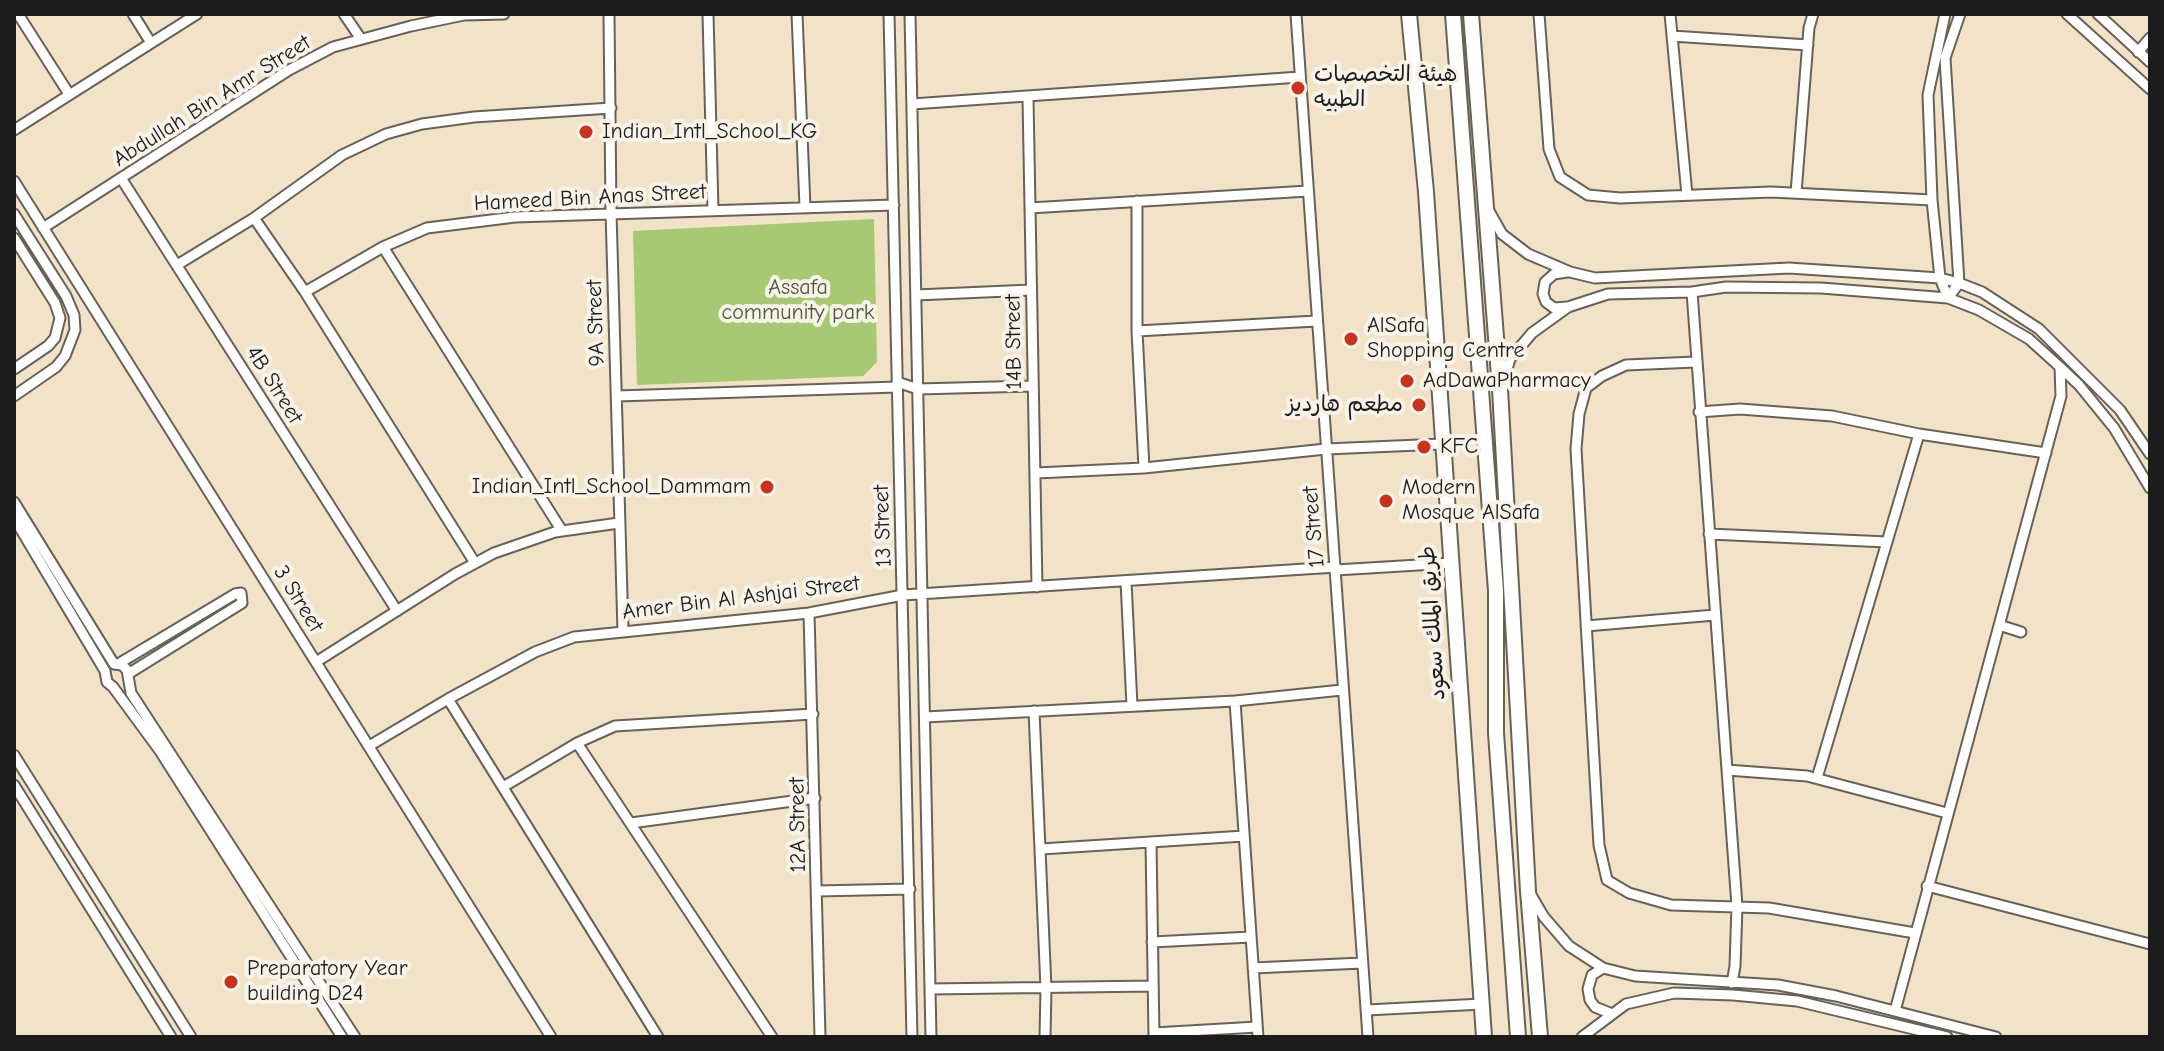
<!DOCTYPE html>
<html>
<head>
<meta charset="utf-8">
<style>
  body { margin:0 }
  #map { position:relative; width:2164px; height:1051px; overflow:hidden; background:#f2e3c8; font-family:"Comic Neue",sans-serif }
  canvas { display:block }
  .frame { position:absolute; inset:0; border:16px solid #1c1c1c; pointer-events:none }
</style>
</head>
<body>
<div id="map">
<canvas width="2164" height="1051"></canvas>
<div class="frame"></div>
</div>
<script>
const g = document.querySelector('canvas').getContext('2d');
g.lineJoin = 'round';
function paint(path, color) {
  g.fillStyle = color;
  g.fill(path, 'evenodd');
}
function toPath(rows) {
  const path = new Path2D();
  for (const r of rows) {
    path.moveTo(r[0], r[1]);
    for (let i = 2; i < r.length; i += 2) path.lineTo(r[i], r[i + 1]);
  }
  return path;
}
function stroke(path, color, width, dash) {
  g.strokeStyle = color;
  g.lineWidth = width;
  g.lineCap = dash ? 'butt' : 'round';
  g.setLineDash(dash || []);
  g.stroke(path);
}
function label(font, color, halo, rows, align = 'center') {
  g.font = font + ' "Comic Neue","Playpen Sans Arabic",sans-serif';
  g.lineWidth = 8;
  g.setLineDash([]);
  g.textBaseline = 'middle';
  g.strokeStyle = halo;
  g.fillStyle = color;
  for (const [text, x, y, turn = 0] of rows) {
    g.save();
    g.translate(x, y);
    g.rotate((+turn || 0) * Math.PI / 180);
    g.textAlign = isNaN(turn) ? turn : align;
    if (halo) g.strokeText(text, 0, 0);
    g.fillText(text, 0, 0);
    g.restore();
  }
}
paint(toPath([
  [874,219,877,362,863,376,637,385,633,231]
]), '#a7c973');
const street = toPath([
  [18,14,69,94],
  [133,14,151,43],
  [344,14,361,39],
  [609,14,611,212,623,631],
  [708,14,713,210],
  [797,14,805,207],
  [889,14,912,1037],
  [910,14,931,1037],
  [1296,14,1368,1037],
  [1539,14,1549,149,1560,177,1588,195,1620,198,1771,192,1932,200],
  [1670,14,1687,195],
  [1945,14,1928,95,1932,200,1940,278,1948,298],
  [2067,14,2150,89],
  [2098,14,2150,62],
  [1672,36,1808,45],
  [2138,52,2150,38],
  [1028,98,1037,587],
  [912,104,1300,77],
  [14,130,197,14],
  [121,178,397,611],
  [14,181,551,1037],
  [1796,193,1809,28,1813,14],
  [1137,201,1137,331,1144,468],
  [1030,208,1308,191],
  [1489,211,1502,234,1528,254,1570,272,1595,278,1789,268,1940,278,1959,283,1982,292,2039,329,2120,410,2150,454],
  [14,214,66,296,74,315,75,330,65,356,56,367,14,396],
  [254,218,305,292,475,563],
  [43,228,289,70,333,47,411,26,464,15,504,14],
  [14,238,55,303,60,318,55,338,48,346,14,369],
  [383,247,562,531],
  [177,265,254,218,342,155,386,134,422,124,474,117,611,108],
  [1567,272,1554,274,1545,282,1543,294,1546,302,1554,308,1567,307],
  [305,292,383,247,427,228,515,217,894,205],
  [1692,292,1737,906,1735,966,1732,983],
  [916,295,1031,290],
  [1948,298,1959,283,1945,58,1960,14],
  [1137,331,1316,321],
  [1695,362,1626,365,1602,376,1586,388,1579,414,1576,449,1599,845,1607,880,1629,893,1671,905,1769,908,1915,933],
  [897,382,918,389,1032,386],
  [1502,386,1510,359,1532,333,1568,307,1608,294,1692,292,1726,287,1821,288,1948,298,1979,310,2029,339,2060,367,2079,385,2114,428,2150,488],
  [617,396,897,387],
  [1699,412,1740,409,1832,416,1919,434,2046,453],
  [1036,473,1144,468,1326,449,1442,444],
  [14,502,114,664,122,665,127,670,131,693,355,1037],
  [14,518,105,671,107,682,113,687,160,751,342,1037],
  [1709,534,1887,542],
  [1336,570,1451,563],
  [1126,581,1132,706],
  [809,613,820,1037],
  [1999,625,2021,632],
  [1586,626,1715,615],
  [316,662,455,574,494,553,555,532,619,523],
  [118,664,235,594,241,593,242,603,128,674],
  [448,699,658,1037],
  [1235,701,1258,1037],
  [1034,711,1046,988,1045,1037],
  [925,717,1235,701,1342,690],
  [577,743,772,1037],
  [369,746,448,699,535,652,574,637,809,613,903,595,1336,567],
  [14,755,191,1037],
  [1727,770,1807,776,1947,813],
  [1817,778,1919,434],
  [14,785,171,1037],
  [503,787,577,743,615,726,813,714],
  [631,823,815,798],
  [1151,842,1154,1037],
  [1041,849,1244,836],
  [1927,886,2150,944],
  [817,891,910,889],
  [1531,895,1544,917,1569,946,1603,968,1635,976,1778,985,1836,996,1996,1037],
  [1152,942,1251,937],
  [1253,968,1362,963],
  [1603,968,1592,975,1588,989,1590,1000,1595,1007,1612,1014],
  [930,989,1153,986],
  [1367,1010,1482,1004],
  [1895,1011,2061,396,2060,367],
  [1154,1033,1257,1027],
  [1582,1037,1626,1004,1674,993,1733,995,1797,1001,1947,1037]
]);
const primary = toPath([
  [1409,14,1426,192,1484,1037],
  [1453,14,1496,591,1496,733,1518,1037],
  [1471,14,1500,389,1528,891,1540,1037]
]);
stroke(street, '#676258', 13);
stroke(primary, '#676258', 18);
stroke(street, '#fff', 9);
stroke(primary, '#fff', 14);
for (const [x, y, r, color] of [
  [1298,88,8,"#c8321e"],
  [586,132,8,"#c8321e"],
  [1351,339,8,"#c8321e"],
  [1407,381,8,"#c8321e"],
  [1419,405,8,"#c8321e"],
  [1424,447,8,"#c8321e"],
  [767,487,8,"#c8321e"],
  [1386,501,8,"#c8321e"],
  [231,982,8,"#c8321e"]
]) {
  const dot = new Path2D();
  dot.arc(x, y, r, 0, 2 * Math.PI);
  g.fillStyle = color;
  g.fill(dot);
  stroke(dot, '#f7f3e8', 3);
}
label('22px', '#1c1c1c', '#f7f3e8', [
  ["هيئة التخصصات",1314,75],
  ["الطبيه",1314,100],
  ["Indian_Intl_School_KG",602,132],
  ["AlSafa",1367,326],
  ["Shopping Centre",1367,351],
  ["AdDawaPharmacy",1423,381],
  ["مطعم هارديز",1403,405,"right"],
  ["KFC",1440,447],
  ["Indian_Intl_School_Dammam",751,487,"right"],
  ["Modern",1402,488],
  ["Mosque AlSafa",1402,513],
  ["Preparatory Year",247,969],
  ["building D24",247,994]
], 'left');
label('22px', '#1c1c1c', '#f7f3e8', [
  ["Abdullah Bin Amr Street",212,101,-32],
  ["Hameed Bin Anas Street",590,198,-3],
  ["9A Street",596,323,-92],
  ["14B Street",1014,342,-91],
  ["4B Street",274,385,58],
  ["13 Street",883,526,-92],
  ["17 Street",1314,527,-95],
  ["Amer Bin Al Ashjai Street",741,598,-7],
  ["3 Street",298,599,58],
  ["طريق الملك سعود",1433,623,-94],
  ["12A Street",798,825,-91]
]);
label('22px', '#4d593a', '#f7f3e8', [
  ["Assafa",798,288],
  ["community park",798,313]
]);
</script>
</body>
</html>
